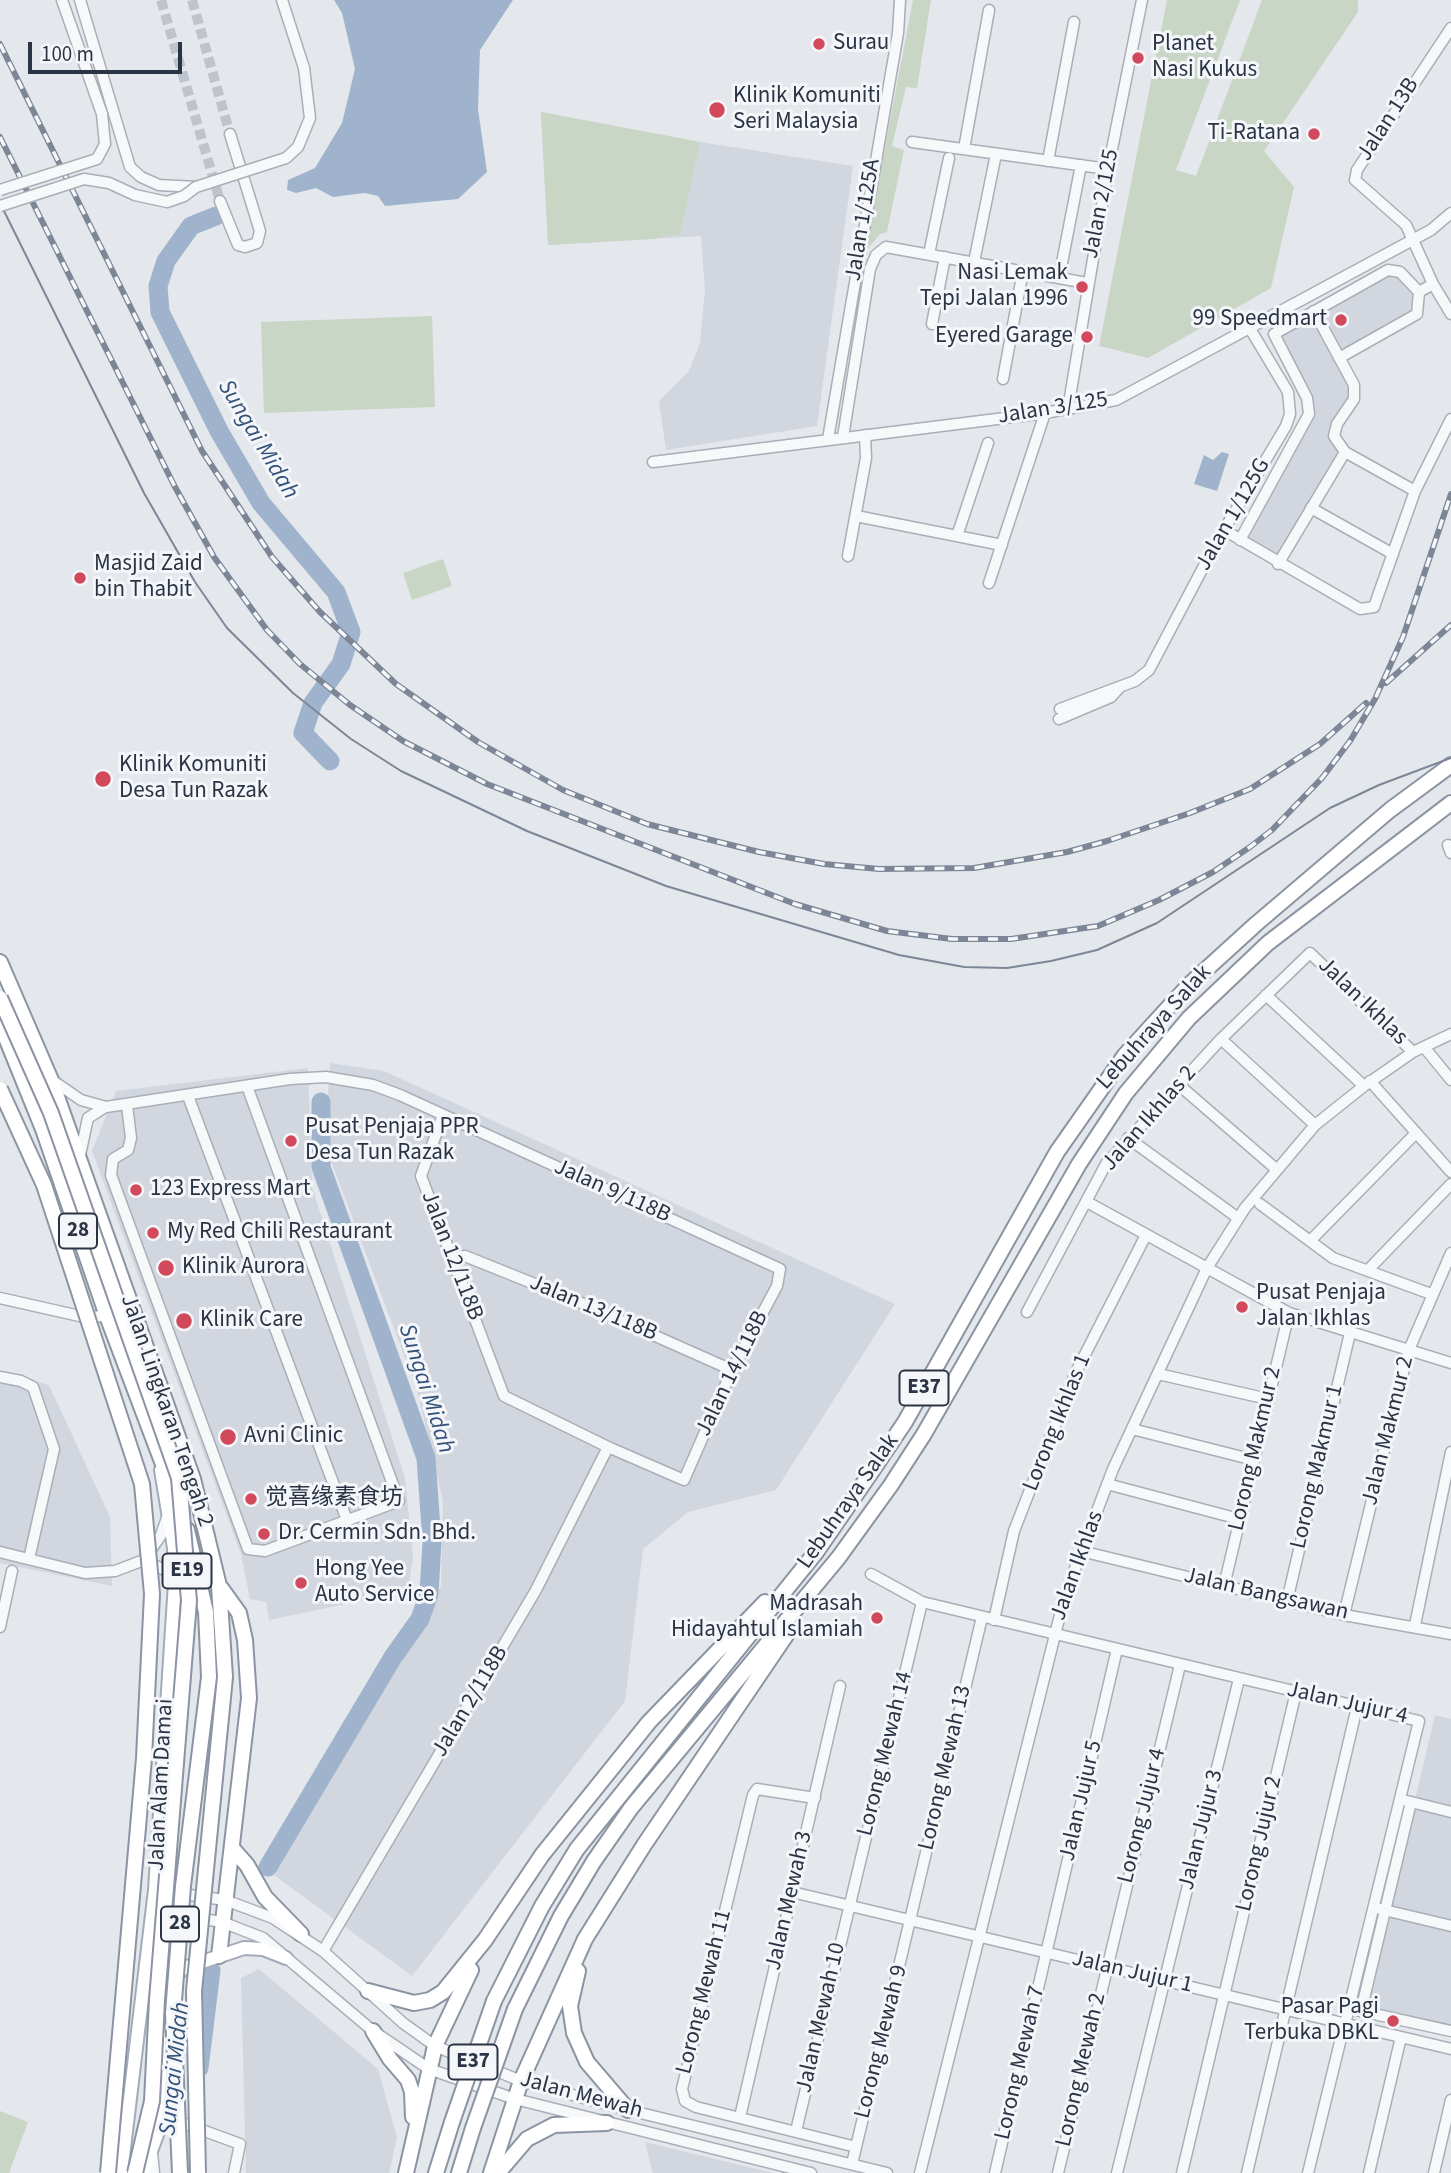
<!DOCTYPE html>
<html>
<head>
<meta charset="utf-8">
<style>
  body { margin:0 }
  #map { position:relative; width:1451px; height:2173px; overflow:hidden; background:#e4e7ec; font-family:"Source Sans 3",sans-serif }
  canvas { display:block }
  .scale { position:absolute; left:28px; top:42px; width:154px; height:32px; box-sizing:border-box; border:4px solid #2b3445; border-top:0; padding-left:9px; font-size:21px; line-height:24px; white-space:nowrap; color:#2b3445; -webkit-text-stroke:5px #f4f6f9; paint-order:stroke }
</style>
</head>
<body>
<div id="map">
<canvas width="1451" height="2173"></canvas>
<div class="scale">100 m</div>
</div>
<script>
const g = document.querySelector('canvas').getContext('2d');
g.lineJoin = 'round';
function paint(path, color) {
  g.fillStyle = color;
  g.fill(path, 'evenodd');
}
function toPath(rows) {
  const path = new Path2D();
  for (const r of rows) {
    path.moveTo(r[0], r[1]);
    for (let i = 2; i < r.length; i += 2) path.lineTo(r[i], r[i + 1]);
  }
  return path;
}
function stroke(path, color, width, dash) {
  g.strokeStyle = color;
  g.lineWidth = width;
  g.lineCap = dash ? 'butt' : 'round';
  g.setLineDash(dash || []);
  g.stroke(path);
}
function label(font, color, halo, rows, align = 'center') {
  g.font = font + ' "Source Sans 3","Noto Sans SC",sans-serif';
  g.lineWidth = 6;
  g.setLineDash([]);
  g.textBaseline = 'middle';
  g.strokeStyle = halo;
  g.fillStyle = color;
  for (const [text, x, y, turn = 0] of rows) {
    g.save();
    g.translate(x, y);
    g.rotate((+turn || 0) * Math.PI / 180);
    g.textAlign = isNaN(turn) ? turn : align;
    if (halo) g.strokeText(text, 0, 0);
    g.fillText(text, 0, 0);
    g.restore();
  }
}
paint(toPath([
  [541,112,700,142,853,166,817,426,666,450,659,401,689,371,700,343,705,291,701,236,548,245],
  [1389,272,1399,274,1415,291,1413,312,1336,355,1352,385,1351,398,1333,423,1341,452,1277,558,1245,539,1312,415,1276,336],
  [330,1063,384,1071,895,1304,776,1490,688,1512,643,1549,625,1701,412,1976,274,1875,441,1586,443,1501,417,1390,325,1145],
  [308,1068,312,1187,405,1478,413,1556,408,1591,269,1620,266,1602,250,1599,241,1554,92,1151,116,1091],
  [0,1371,49,1385,110,1517,112,1586,0,1563],
  [1435,1715,1451,1719,1451,2027,1366,2008],
  [259,1969,378,2069,397,2138,389,2173,246,2173,241,1978],
  [645,2142,773,2173,653,2173]
]), '#d2d6de');
paint(toPath([
  [913,0,931,0,917,88,906,87,892,146,904,150,887,232,880,234,865,252],
  [1167,0,1240,0,1176,170,1196,176,1262,0,1358,0,1358,12,1264,151,1294,187,1271,288,1148,358,1099,346],
  [541,112,700,142,680,234,653,239,548,245],
  [432,316,435,407,264,413,261,322],
  [443,559,452,586,412,600,403,573],
  [0,2111,28,2122,9,2173,0,2173]
]), '#c9d6c5');
paint(toPath([
  [334,0,513,0,480,50,478,109,487,172,458,199,385,206,378,196,365,193,333,197,316,188,296,193,287,190,288,180,315,168,342,123,355,69,342,13],
  [1222,452,1229,454,1217,491,1194,484,1204,455,1213,460]
]), '#9fb4cc');
stroke(toPath([
  [216,216,191,226,166,261,158,286,160,312,219,431,261,503,336,592,351,632,341,664,313,703,303,733,330,761],
  [268,1867,393,1657,420,1619,429,1594,432,1542,426,1458,321,1167,321,1102],
  [199,2068,211,1970]
]), '#9fb4cc', 19);
stroke(toPath([
  [161,0,220,201],
  [192,0,230,134]
]), '#bfc3cb', 10, [10, 5]);
const minor = toPath([
  [62,0,102,114],
  [80,0,130,167,141,177,159,185,196,187],
  [282,0,304,68],
  [1451,28,1357,170,1355,180,1406,225,1433,284,1451,314],
  [912,142,1108,169],
  [964,149,989,10],
  [1048,161,1074,22],
  [220,201,238,245,245,247,257,243,260,231,230,134],
  [929,254,949,158],
  [974,262,996,154],
  [1059,278,1081,165],
  [932,324,945,257],
  [1339,358,1417,314,1419,292,1433,284],
  [1003,379,1023,271],
  [1068,409,1108,169,1142,0],
  [843,437,870,269,876,255,886,247,1087,283],
  [828,439,898,33,900,0],
  [1345,452,1415,491],
  [653,462,1045,413,1116,400,1431,230,1451,213],
  [1311,508,1393,554],
  [856,516,1002,545],
  [1224,530,1360,609,1374,607,1415,491,1451,419],
  [957,536,988,443],
  [1240,540,1309,414,1307,398,1274,334,1388,270,1400,272,1419,292],
  [848,556,866,458,865,435],
  [1278,564,1345,452,1334,436,1337,424,1354,399,1354,385,1314,311],
  [989,583,1045,413],
  [1060,709,1135,681,1149,670,1215,545,1286,426,1290,414,1288,392,1249,327],
  [1059,719,1111,697,1119,688],
  [1448,845,1451,853],
  [1266,995,1364,1086],
  [1221,1039,1315,1125],
  [1424,1047,1451,1080],
  [52,1080,81,1100,106,1107,290,1079,326,1077,373,1085,400,1095,780,1269,777,1286,732,1370,684,1480,608,1447,504,1396,421,1176,443,1115],
  [1370,1081,1451,1172],
  [1179,1085,1276,1169],
  [188,1096,347,1520],
  [127,1105,131,1138,128,1150,113,1159,111,1175,248,1549,265,1551,399,1501,247,1086],
  [1128,1138,1238,1218],
  [80,1155,88,1118,105,1107],
  [1087,1202,1289,1313,1451,1363],
  [1260,1204,1333,1258,1431,1294],
  [1310,1241,1415,1134],
  [452,1257,465,1256,572,1299,732,1370],
  [1368,1270,1451,1184],
  [0,1298,84,1317,107,1316],
  [1027,1312,1106,1164,1221,1039,1310,953,1413,1052],
  [1158,1374,1268,1399],
  [0,1377,21,1381,33,1387,54,1449,29,1559],
  [1132,1429,1254,1460],
  [1107,1484,1239,1519],
  [1081,1551,1344,1615,1451,1634],
  [0,1552,85,1573,115,1571,144,1560,161,1535,168,1515],
  [145,1561,167,1571,173,1583],
  [871,1574,922,1602,1419,1721,1345,2024],
  [1224,1586,1289,1313],
  [1287,1601,1350,1333],
  [1344,1615,1408,1352,1451,1253],
  [994,1620,1014,1531,1075,1374,1146,1235],
  [1415,1625,1451,1452],
  [0,1627,12,1571],
  [815,1798,757,1789,753,1795,682,2089,685,2101,696,2107,856,2147],
  [1407,1801,1451,1812],
  [792,1892,1451,2049],
  [176,1893,225,1900,273,1918,323,1951,403,2023,435,2046,521,2081,628,2110,887,2173],
  [1380,1909,1451,1926],
  [160,1912,222,1922,263,1938,373,2031,429,2069,515,2099,811,2173],
  [323,1951,536,1590,608,1447],
  [1356,2010,1451,2031],
  [1361,2011,1411,1802],
  [161,2105,180,2122,240,2144,234,2173],
  [740,2117,840,1686],
  [796,2131,922,1602],
  [152,2152,154,2173],
  [852,2164,982,1617],
  [920,2173,1065,1595,1113,1469,1207,1268,1245,1208,1315,1125,1364,1086,1413,1052,1451,1034],
  [995,2173,1117,1649],
  [1058,2173,1180,1665],
  [1117,2173,1239,1679],
  [1182,2173,1296,1692],
  [1247,2173,1357,1707],
  [1308,2173,1342,2034],
  [1369,2173,1401,2037],
  [1434,2173,1451,2100]
]);
const major = toPath([
  [121,2173,155,1890,175,1583,174,1548,161,1470],
  [143,2173,158,2132,164,1993,172,1979,184,1968,244,1948,263,1949,286,1958]
]);
const highway = toPath([
  [0,962,51,1080,193,1479,219,1586,225,1677],
  [0,1023,43,1129,107,1316,178,1504],
  [187,1530,206,1612,209,1677],
  [232,1848,247,1865,265,1897,301,1934],
  [219,1956,249,1698,245,1640,239,1613,221,1588],
  [578,1971,570,2006,574,2033,587,2062,628,2110],
  [368,1991,414,2003,430,2000,443,1992,485,1940,542,1855,649,1722,765,1602],
  [494,2001,542,1906,577,1849,817,1551,870,1474,905,1422,1057,1152,1125,1055,1189,985,1256,924,1390,810,1451,765],
  [515,2009,561,1916,594,1861,631,1808,839,1557,891,1485,924,1434,1079,1164,1126,1093,1189,1018,1268,943,1451,803],
  [373,2031,390,2059,408,2080,412,2092,413,2117],
  [406,2173,435,2046,471,1970],
  [436,2173,452,2122],
  [459,2173,473,2128],
  [491,2173,521,2081,585,1939,644,1845,791,1628],
  [498,2173,527,2139,554,2125,607,2123]
]);
stroke(minor, '#a9aeb7', 13);
stroke(major, '#a3abb8', 16);
stroke(highway, '#8b94a3', 18);
stroke(minor, '#f7f8fa', 10);
stroke(major, '#fff', 12);
stroke(highway, '#fff', 14);
stroke(toPath([
  [0,203,144,493,195,582,227,628,293,693,351,739,401,771,527,831,666,886,899,955,964,967,1007,968,1051,961,1097,950,1157,923,1330,808,1379,785,1451,758]
]), '#7d8696', 2);
const rail = toPath([
  [0,44,202,451,272,557,320,612,396,684,478,742,563,790,647,824,759,852,824,864,879,869,974,868,1067,852,1107,841,1190,813,1250,789,1320,744,1366,703],
  [0,137,175,487,214,557,267,630,300,664,350,705,403,741,487,784,795,904,887,931,952,939,1011,939,1098,926,1159,900,1213,872,1250,847,1272,830,1322,778,1350,741,1375,699,1403,637,1451,494],
  [1386,683,1451,625]
]);
stroke(rail, '#7d8696', 6);
stroke(rail, '#f4f6f9', 3.5, [10]);
const minorBridge = toPath([
  [0,190,97,159,105,144,102,114],
  [0,206,84,179,109,183,135,195,167,202,184,196,196,187,286,158,298,147,310,118,304,68]
]);
const highwayBridge = toPath([
  [0,998,51,1113,179,1478,189,1601,157,2000,152,2101,135,2173],
  [0,1089,44,1185,142,1484,152,1594,144,1758,108,2173],
  [452,2122,494,2001],
  [473,2128,515,2009],
  [180,2173,173,2013,183,1886,209,1677],
  [198,2173,194,1991,225,1677]
]);
stroke(minorBridge, '#a9aeb7', 13, []);
stroke(highwayBridge, '#8b94a3', 18, []);
stroke(minorBridge, '#f7f8fa', 10);
stroke(highwayBridge, '#fff', 14);
for (const [x, y, r, color] of [
  [819,44,7,"#d1495b"],
  [1138,58,7,"#d1495b"],
  [717,110,9,"#d1495b"],
  [1314,134,7,"#d1495b"],
  [1082,287,7,"#d1495b"],
  [1341,320,7,"#d1495b"],
  [1087,337,7,"#d1495b"],
  [80,578,7,"#d1495b"],
  [103,779,9,"#d1495b"],
  [291,1141,7,"#d1495b"],
  [136,1190,7,"#d1495b"],
  [153,1233,7,"#d1495b"],
  [166,1268,9,"#d1495b"],
  [1242,1307,7,"#d1495b"],
  [184,1321,9,"#d1495b"],
  [228,1437,9,"#d1495b"],
  [251,1499,7,"#d1495b"],
  [264,1534,7,"#d1495b"],
  [301,1583,7,"#d1495b"],
  [877,1618,7,"#d1495b"],
  [1393,2021,7,"#d1495b"]
]) {
  const dot = new Path2D();
  dot.arc(x, y, r, 0, 2 * Math.PI);
  g.fillStyle = color;
  g.fill(dot);
  stroke(dot, '#f4f6f9', 2.5);
}
for (const [x, y, w] of [
  [78,1231,38],
  [924,1388,49],
  [187,1571,49],
  [180,1924,38],
  [473,2062,49]
]) {
  const box = new Path2D();
  box.roundRect(x - w / 2, y - 17.5, w, 35, 5);
  g.fillStyle = '#f4f6f9';
  g.fill(box);
  stroke(box, '#2b3445', 2);
}
label('bold 21px', '#2b3445', null, [
  ["28",78,1231],
  ["E37",924,1388],
  ["E19",187,1571],
  ["28",180,1924],
  ["E37",473,2062]
]);
label('23px', '#2b3445', '#f4f6f9', [
  ["Surau",833,44],
  ["Planet",1152,45],
  ["Nasi Kukus",1152,71],
  ["Klinik Komuniti",733,97],
  ["Seri Malaysia",733,123],
  ["Ti-Ratana",1300,134,"right"],
  ["Nasi Lemak",1068,274,"right"],
  ["Tepi Jalan 1996",1068,300,"right"],
  ["99 Speedmart",1327,320,"right"],
  ["Eyered Garage",1073,337,"right"],
  ["Masjid Zaid",94,565],
  ["bin Thabit",94,591],
  ["Klinik Komuniti",119,766],
  ["Desa Tun Razak",119,792],
  ["Pusat Penjaja PPR",305,1128],
  ["Desa Tun Razak",305,1154],
  ["123 Express Mart",150,1190],
  ["My Red Chili Restaurant",167,1233],
  ["Klinik Aurora",182,1268],
  ["Pusat Penjaja",1256,1294],
  ["Jalan Ikhlas",1256,1320],
  ["Klinik Care",200,1321],
  ["Avni Clinic",244,1437],
  ["觉喜缘素食坊",265,1499],
  ["Dr. Cermin Sdn. Bhd.",278,1534],
  ["Hong Yee",315,1570],
  ["Auto Service",315,1596],
  ["Madrasah",863,1605,"right"],
  ["Hidayahtul Islamiah",863,1631,"right"],
  ["Pasar Pagi",1379,2008,"right"],
  ["Terbuka DBKL",1379,2034,"right"]
], 'left');
label('23px', '#2b3445', '#f4f6f9', [
  ["Jalan 13B",1389,120,-57],
  ["Jalan 2/125",1102,204,-79],
  ["Jalan 1/125A",864,220,-81],
  ["Jalan 3/125",1053,409,-9],
  ["Jalan 1/125G",1234,515,-60],
  ["Jalan Ikhlas",1362,1002,44],
  ["Lebuhraya Salak",1155,1028,-48],
  ["Jalan Ikhlas 2",1150,1119,-49],
  ["Jalan 9/118B",612,1192,24],
  ["Jalan 12/118B",451,1256,69],
  ["Jalan 13/118B",593,1309,23],
  ["Jalan 14/118B",733,1374,-64],
  ["Jalan Lingkaran Tengah 2",166,1411,71],
  ["Lorong Ikhlas 1",1058,1423,-68],
  ["Jalan Makmur 2",1389,1431,-76],
  ["Lorong Makmur 2",1256,1449,-77],
  ["Lorong Makmur 1",1318,1467,-77],
  ["Lebuhraya Salak",849,1502,-55],
  ["Jalan Ikhlas",1078,1566,-70],
  ["Jalan Bangsawan",1266,1595,13],
  ["Jalan 2/118B",471,1702,-59],
  ["Jalan Jujur 4",1347,1704,13],
  ["Lorong Mewah 14",886,1754,-76],
  ["Lorong Mewah 13",946,1768,-77],
  ["Jalan Alam Damai",162,1785,-87],
  ["Jalan Jujur 5",1082,1801,-77],
  ["Lorong Jujur 4",1143,1816,-76],
  ["Jalan Jujur 3",1202,1830,-76],
  ["Lorong Jujur 2",1260,1844,-77],
  ["Jalan Mewah 3",790,1901,-77],
  ["Jalan Jujur 1",1132,1973,13],
  ["Lorong Mewah 11",705,1992,-76],
  ["Jalan Mewah 10",822,2018,-77],
  ["Lorong Mewah 9",882,2042,-76],
  ["Lorong Mewah 7",1021,2063,-77],
  ["Lorong Mewah 2",1082,2070,-77],
  ["Jalan Mewah",581,2096,15]
]);
label('italic 24px', '#34527a', '#f4f6f9', [
  ["Sungai Midah",257,440,59],
  ["Sungai Midah",425,1389,72],
  ["Sungai Midah",176,2069,-84]
]);
</script>
</body>
</html>
